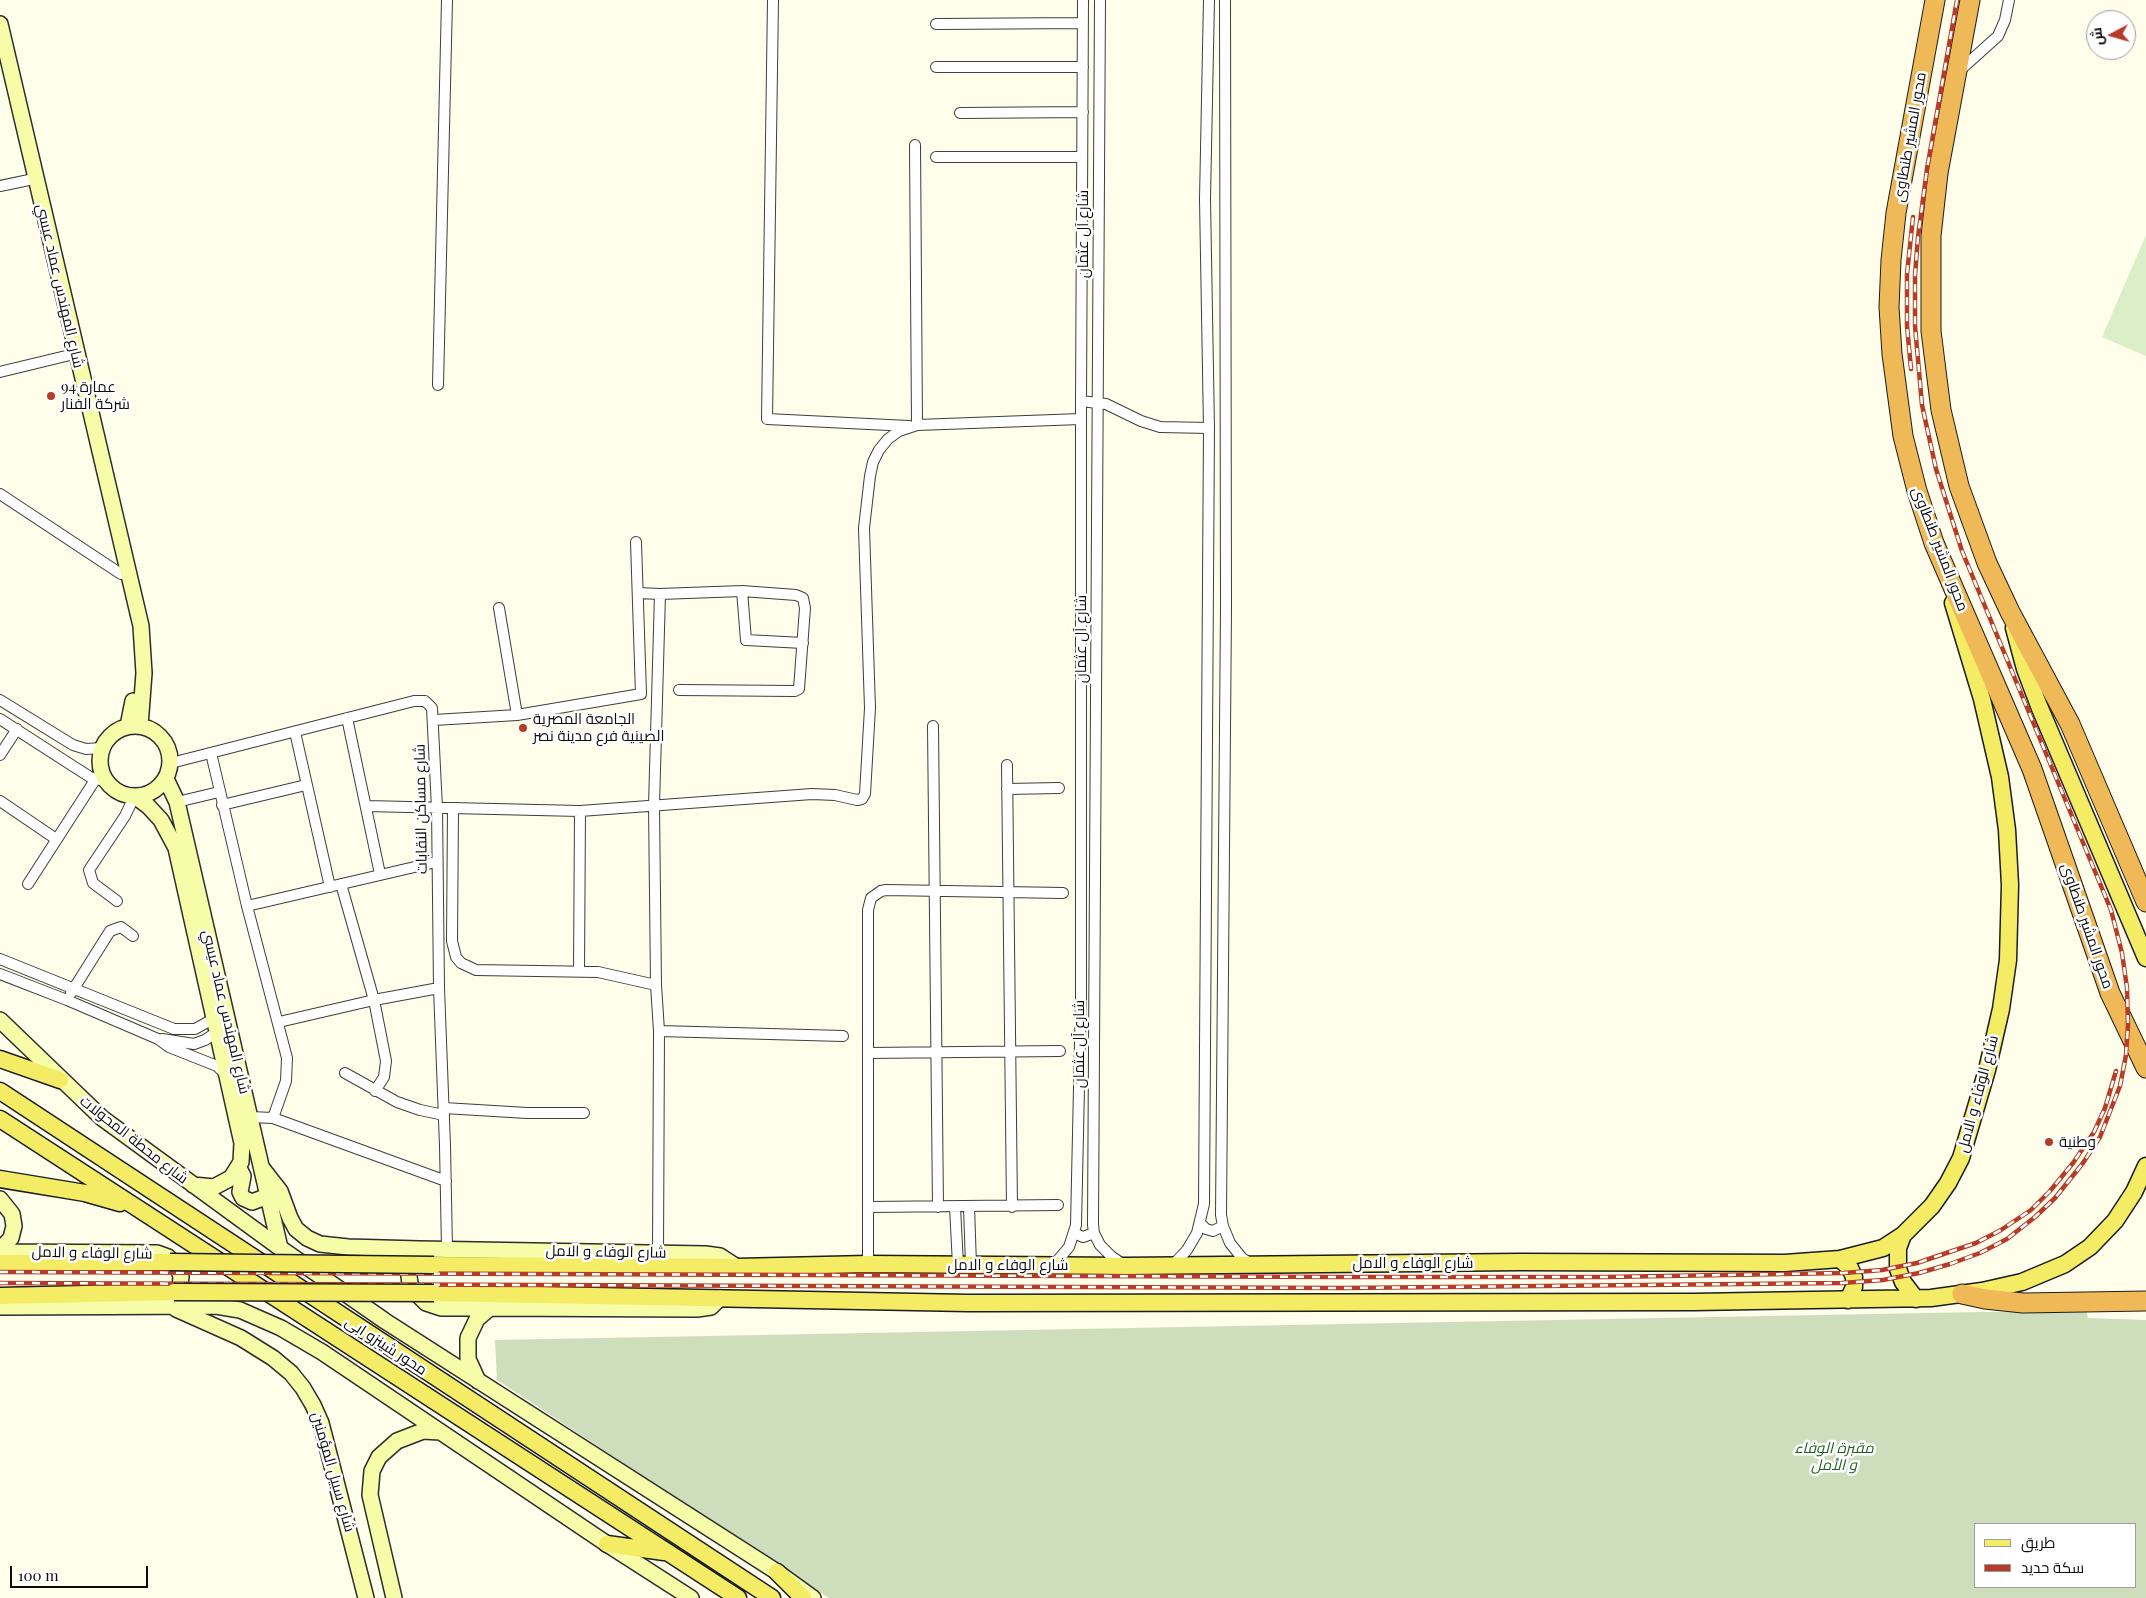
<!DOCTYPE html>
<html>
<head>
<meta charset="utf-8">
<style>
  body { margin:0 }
  #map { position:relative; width:2146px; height:1598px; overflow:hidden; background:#fefeea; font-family:"Playfair Display",Cairo,serif }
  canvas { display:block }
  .legend { position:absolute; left:1974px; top:1523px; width:162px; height:65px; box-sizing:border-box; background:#fff; border:1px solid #9d9d9d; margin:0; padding:6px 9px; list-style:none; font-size:15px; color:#0b0b0b }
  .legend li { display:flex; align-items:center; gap:10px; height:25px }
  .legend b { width:25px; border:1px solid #9d9d9d }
  .north { position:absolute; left:2086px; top:10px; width:50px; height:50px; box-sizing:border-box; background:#fff; border:1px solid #9d9d9d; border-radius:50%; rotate:264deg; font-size:14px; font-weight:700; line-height:20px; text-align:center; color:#0b0b0b }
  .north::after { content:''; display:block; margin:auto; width:18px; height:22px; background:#b63c29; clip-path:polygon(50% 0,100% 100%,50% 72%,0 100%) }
  .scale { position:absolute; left:10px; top:1566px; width:138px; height:22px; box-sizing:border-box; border:2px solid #0b0b0b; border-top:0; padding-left:6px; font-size:15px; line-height:18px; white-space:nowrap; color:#0b0b0b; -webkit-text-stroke:4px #fff; paint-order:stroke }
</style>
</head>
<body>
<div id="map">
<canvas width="2146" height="1598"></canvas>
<ul class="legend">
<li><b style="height:6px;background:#f4ec65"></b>طريق</li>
<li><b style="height:6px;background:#b63c29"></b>سكة حديد</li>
</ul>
<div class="north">ش</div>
<div class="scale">100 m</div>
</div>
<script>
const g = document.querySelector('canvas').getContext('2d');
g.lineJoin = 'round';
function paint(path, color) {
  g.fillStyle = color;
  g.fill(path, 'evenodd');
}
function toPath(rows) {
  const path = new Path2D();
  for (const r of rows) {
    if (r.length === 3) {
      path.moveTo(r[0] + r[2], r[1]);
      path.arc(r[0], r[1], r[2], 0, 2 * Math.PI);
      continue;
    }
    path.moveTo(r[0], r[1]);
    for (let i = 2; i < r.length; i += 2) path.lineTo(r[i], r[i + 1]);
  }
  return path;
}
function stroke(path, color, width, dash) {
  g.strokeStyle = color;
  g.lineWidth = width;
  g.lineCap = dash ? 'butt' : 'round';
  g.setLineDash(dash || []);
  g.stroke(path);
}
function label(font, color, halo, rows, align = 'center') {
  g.font = font + ' "Playfair Display",Cairo,serif';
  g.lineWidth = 5;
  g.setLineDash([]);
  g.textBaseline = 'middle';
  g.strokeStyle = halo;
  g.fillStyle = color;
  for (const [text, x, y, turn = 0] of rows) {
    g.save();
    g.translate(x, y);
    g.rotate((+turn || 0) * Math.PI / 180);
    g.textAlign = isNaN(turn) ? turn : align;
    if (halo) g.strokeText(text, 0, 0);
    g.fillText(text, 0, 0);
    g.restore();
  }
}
paint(toPath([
  [2086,1310,2088,1318,2146,1320,2146,1598,829,1598,497,1380,495,1340],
  [1975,1524,2135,1524,2135,1587,1975,1587]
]), '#cedebd');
paint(toPath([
  [2146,235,2146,356,2102,337]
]), '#daeec7');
const street = toPath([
  [773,0,767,419,909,426],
  [1100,0,1093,1225,1094,1233,1100,1245,1111,1256,1124,1265],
  [1225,0,1226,607,1221,1215,1223,1226,1230,1243,1242,1258,1251,1264],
  [936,24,1083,23],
  [936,67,1083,67],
  [1958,72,1998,36,2005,20,2009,0],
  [960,113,1083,112],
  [915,145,917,425],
  [936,157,1082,157],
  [0,186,29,180],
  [0,372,70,355],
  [438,385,447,0],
  [1081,401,1106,404,1141,421,1160,427,1209,428],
  [0,494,121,574],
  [742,591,746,640,803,643],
  [638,593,660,594],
  [499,608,517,715],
  [0,700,73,745,86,749,102,748],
  [347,718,380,874],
  [0,719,90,777,107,782],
  [434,720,517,715,641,694,636,542],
  [933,726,938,1207],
  [295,732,330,887],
  [211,753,247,906,287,1058,286,1081,273,1118],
  [0,755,17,729],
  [171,763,414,701,425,701,432,708,437,808,439,988,445,1146,447,1249],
  [1007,765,1012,1207],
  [1007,789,1059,788],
  [0,801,56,839],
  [177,802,219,792],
  [222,805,306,785],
  [366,806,580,811,812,794,835,795,857,800,862,799,865,794,870,708,864,528,870,476,873,462,879,450,888,439,899,431,917,425,1081,419],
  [453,808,452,941,456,957,461,963,476,970,598,972,656,985],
  [28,884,95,780],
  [341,884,374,1000,386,1061,384,1077,375,1091],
  [117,901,93,883,89,870,125,816,134,797],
  [247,906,436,862],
  [0,959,174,1029,195,1029,213,1019],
  [579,971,580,811],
  [0,974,67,1000,158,1039,169,1047,217,1066,226,1075],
  [71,993,110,931,121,927,133,936],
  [279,1022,374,1000,439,988],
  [659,1031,843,1036],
  [162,1039,194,1044,205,1040,217,1032],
  [868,1053,1060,1051],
  [345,1073,397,1102,420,1110,444,1115],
  [444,1108,527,1113,584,1113],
  [250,1117,273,1118,446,1181],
  [869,1207,1058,1205],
  [955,1207,958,1265],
  [969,1207,971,1265],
  [1201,1224,1206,1229,1213,1231,1223,1226],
  [1074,1233,1083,1237,1094,1233],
  [658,1252,659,1031,656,985,654,805,660,594,742,591,796,595,803,598,805,608,799,689,795,691,679,690],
  [868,1264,868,910,871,898,881,891,886,890,1063,893],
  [1173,1265,1187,1250,1197,1233,1204,1204,1209,428,1205,199,1209,0],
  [1053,1266,1069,1247,1076,1225,1081,997,1081,401,1083,0]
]);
const secondary = toPath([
  [0,24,141,626,144,673,140,726],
  [135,761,35],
  [128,726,133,701],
  [166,779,177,802,280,1248],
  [135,796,148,806,161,820,176,848,242,1143,241,1162,231,1178,214,1187,193,1185],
  [0,1020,102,1118,280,1248,385,1321,777,1572,813,1598],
  [239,1168,243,1176,240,1192,243,1198,252,1202,268,1196],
  [262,1168,280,1191,290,1218,296,1229,307,1238,320,1244,348,1247,419,1249,705,1254,720,1256,737,1267],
  [0,1199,12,1214,14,1226,11,1238,0,1250],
  [0,1252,157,1253,168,1257,177,1266,181,1276,180,1288,173,1301],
  [414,1253,408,1268,410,1284,414,1291,426,1303,441,1308,490,1308],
  [0,1307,216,1306,240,1310,281,1328,322,1352,607,1544,691,1598],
  [176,1309,241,1338,273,1358,291,1373,303,1388,313,1405,321,1423,366,1598],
  [478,1381,468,1359,468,1338,477,1319,490,1308,697,1309,711,1307,720,1298],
  [394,1598,370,1495,372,1471,379,1457,397,1441,423,1431,440,1432]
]);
const primary = toPath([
  [2014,628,2025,669,2039,706,2146,958],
  [0,1059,60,1080],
  [0,1091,772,1598],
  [0,1119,738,1598],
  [0,1179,85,1193,120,1203],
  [1903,1235,1898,1248,1898,1269,1903,1282,1916,1299],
  [1840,1259,1850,1268,1854,1277,1854,1287,1848,1300],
  [0,1263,170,1262],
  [434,1265,737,1267,868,1264,1125,1266,1520,1262,1785,1263,1840,1259,1883,1248,1903,1235,1932,1206,1948,1183,1961,1158,1987,1070,2001,1009,2008,960,2010,885,2007,830,2000,777,1982,699,1953,603],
  [434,1293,968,1303,1694,1302,1931,1298,1982,1291,2022,1282,2065,1264,2090,1247,2115,1221,2134,1192,2146,1166],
  [0,1296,174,1292],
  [607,1544,664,1552],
  [777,1572,803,1598]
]);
const highway = toPath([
  [1935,0,1896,213,1891,260,1889,307,1892,354,1903,436,1917,491,1934,543,2032,769,2110,993,2146,1068],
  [1970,0,1938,173,1931,236,1931,331,1941,410,1959,486,1987,563,2010,612,2070,724,2146,902],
  [1962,1294,1985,1299,2023,1303,2146,1301]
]);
stroke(street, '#3e3e3e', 12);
stroke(secondary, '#2d2d2d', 18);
stroke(primary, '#1c1c1c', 19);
stroke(highway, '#1c1c1c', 21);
stroke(street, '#fff', 10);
stroke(secondary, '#f6fca7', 15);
stroke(primary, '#f4ec65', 16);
stroke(highway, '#f0b957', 19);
const rail = toPath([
  [1911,369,1907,326,1907,274,1913,217],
  [0,1272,1342,1277,1605,1277,1844,1273,1882,1270,1917,1263,1976,1243,2001,1230,2031,1210,2050,1191,2073,1163,2094,1132,2105,1108,2116,1071],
  [0,1283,1344,1288,1842,1283,1883,1280,1919,1273,1950,1264,1980,1253,2007,1239,2035,1217,2055,1198,2083,1163,2100,1137,2120,1086,2126,1055,2128,1025,2127,988,2122,953,2111,910,1962,551,1936,469,1922,405,1915,326,1915,275,1918,237,1927,169,1957,0]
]);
stroke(rail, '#b63c29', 4.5);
stroke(rail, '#fff', 2.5, [8]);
const primaryBridge = toPath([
  [170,1262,434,1265],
  [174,1292,434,1293]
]);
stroke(primaryBridge, '#1c1c1c', 19, []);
stroke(primaryBridge, '#f4ec65', 16);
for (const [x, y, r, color] of [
  [51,396,5,"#b63c29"],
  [523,728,5,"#b63c29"],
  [2049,1142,5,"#b63c29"]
]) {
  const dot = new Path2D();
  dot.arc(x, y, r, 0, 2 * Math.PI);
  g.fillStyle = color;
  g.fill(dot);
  stroke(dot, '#fff', 2);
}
label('15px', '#0b0b0b', '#fff', [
  ["محور المشير طنطاوى",1910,137,-80],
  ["شارع آل عثمان",1083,234,-90],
  ["شارع المهندس عماد عيسي",60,286,77],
  ["محور المشير طنطاوى",1940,549,69],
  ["شارع آل عثمان",1081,639,-90],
  ["شارع مساكن النقابات",421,809,-91],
  ["محور المشير طنطاوى",2087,926,71],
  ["شارع المهندس عماد عيسي",226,1012,77],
  ["شارع آل عثمان",1079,1044,-90],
  ["شارع الوفاء و الامل",1978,1094,-75],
  ["شارع محطة المحولات",134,1140,38],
  ["شارع الوفاء و الامل",606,1252,1],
  ["شارع الوفاء و الامل",92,1253,1],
  ["شارع الوفاء و الامل",1413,1263],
  ["شارع الوفاء و الامل",1008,1265],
  ["محور شينزو ابى",386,1346,33],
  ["شارع سبيل المؤمنين",333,1472,74]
]);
label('15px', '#0b0b0b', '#fff', [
  ["عمارة 94",61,387],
  ["شركة الفنار",61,404],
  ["الجامعة المصرية",533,719],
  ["الصينية فرع مدينة نصر",533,736],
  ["وطنية",2059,1142]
], 'left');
label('italic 15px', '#20601f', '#fff', [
  ["مقبرة الوفاء",1834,1448],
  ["و الأمل",1834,1465]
]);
</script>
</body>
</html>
